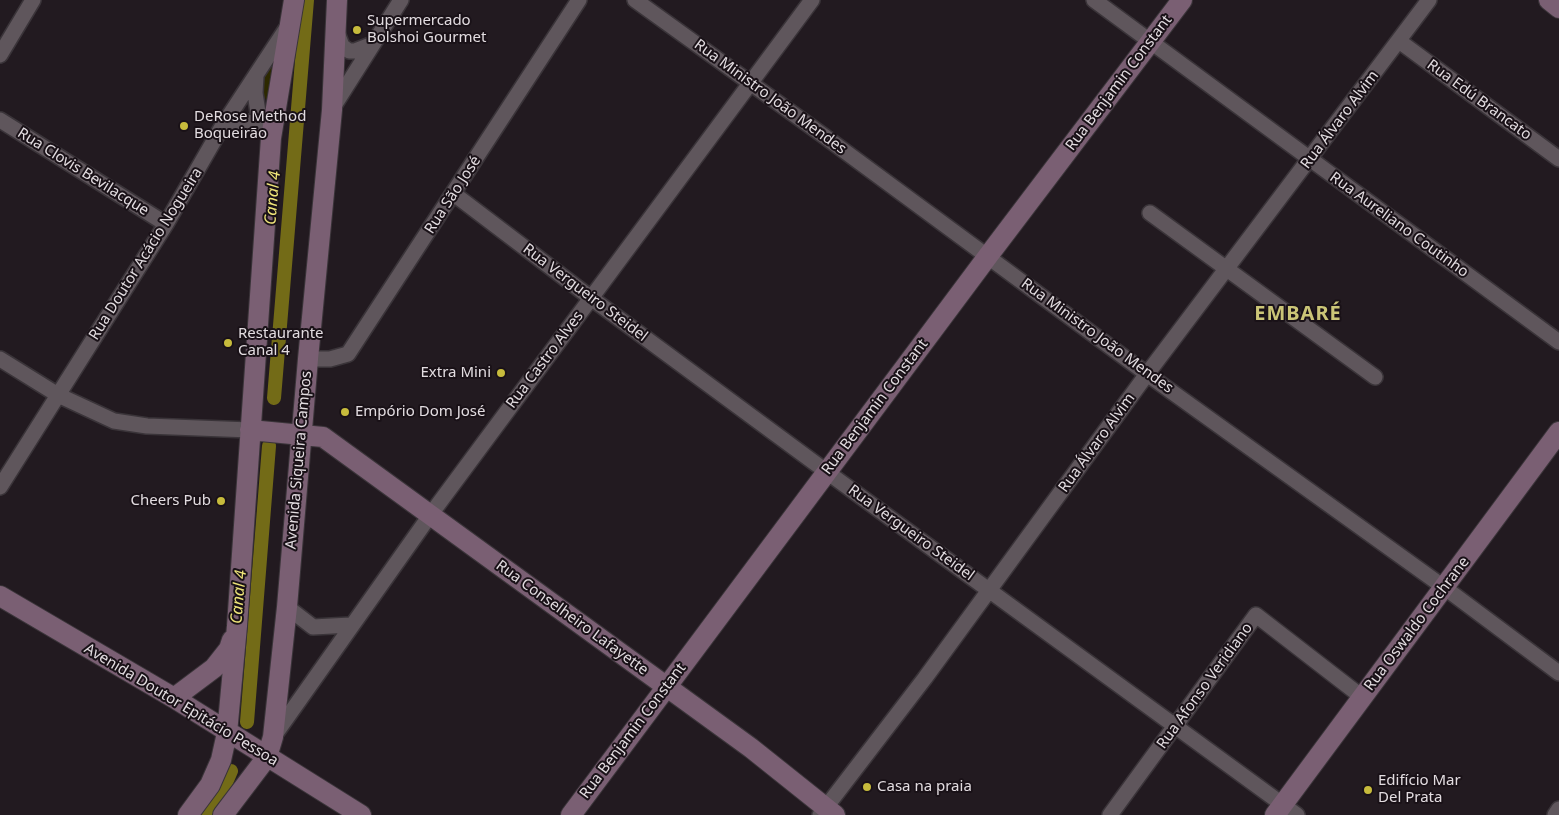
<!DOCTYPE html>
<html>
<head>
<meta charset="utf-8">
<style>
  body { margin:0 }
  canvas { display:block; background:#221a20 }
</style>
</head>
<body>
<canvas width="1559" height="815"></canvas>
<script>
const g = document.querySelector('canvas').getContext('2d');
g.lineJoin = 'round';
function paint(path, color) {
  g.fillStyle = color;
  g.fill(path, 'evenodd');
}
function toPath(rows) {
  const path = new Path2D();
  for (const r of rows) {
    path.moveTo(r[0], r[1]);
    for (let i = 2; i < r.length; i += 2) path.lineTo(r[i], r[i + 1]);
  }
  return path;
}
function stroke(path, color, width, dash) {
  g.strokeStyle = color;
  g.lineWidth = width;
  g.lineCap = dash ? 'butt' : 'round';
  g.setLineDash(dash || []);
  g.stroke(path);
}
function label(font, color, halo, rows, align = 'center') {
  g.font = font + ' "Noto Sans",sans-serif';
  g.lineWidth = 4;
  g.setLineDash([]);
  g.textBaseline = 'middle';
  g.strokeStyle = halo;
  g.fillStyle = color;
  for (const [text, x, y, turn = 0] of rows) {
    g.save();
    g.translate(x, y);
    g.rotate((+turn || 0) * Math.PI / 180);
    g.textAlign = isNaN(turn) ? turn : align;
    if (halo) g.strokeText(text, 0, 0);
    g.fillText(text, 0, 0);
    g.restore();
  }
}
paint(toPath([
  [284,37,274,113,261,91,260,79]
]), '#2d2900');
stroke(toPath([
  [274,398,307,0],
  [247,722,269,446],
  [207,815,221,794,231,771]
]), '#736b17', 14);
const street = toPath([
  [635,0,824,136,1147,374,1445,588,1559,673],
  [1094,0,1559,342],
  [336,30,342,46,349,51,355,51,373,44],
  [1399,41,1559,159],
  [0,55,33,0],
  [256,76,255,93,260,125],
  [332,109,401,0],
  [0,120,166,224],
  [223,125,243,121,260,125,271,138],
  [454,194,591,298,827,472,1297,815],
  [1150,213,1375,377],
  [0,359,58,395,114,421,147,426,250,430],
  [308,359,330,359,348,354,579,0],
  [0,487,166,224,223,125,288,26],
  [287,607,313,627,351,625],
  [274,736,431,514,812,0],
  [820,815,925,678,1147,374,1429,0],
  [1110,815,1256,615,1362,697],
  [1555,815,1559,809]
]);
const secondary = toPath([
  [1549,0,1559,8],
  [250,430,323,437,751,748,835,815],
  [0,596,174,698,361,815],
  [174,698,214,668,229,649,232,640],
  [188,815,210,785,221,760,227,733,237,626,271,138,294,0],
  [223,815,267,757,273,737,287,607,308,359,332,110,337,0],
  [571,815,988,256,1182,0],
  [1275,815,1559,432]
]);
stroke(street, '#3a3439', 18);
stroke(secondary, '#3a3439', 22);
stroke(street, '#5f565c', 15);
stroke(secondary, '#7a5f73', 20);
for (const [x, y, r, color] of [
  [357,30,5,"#c7bb3c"],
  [184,126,5,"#c7bb3c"],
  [228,343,5,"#c7bb3c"],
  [501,373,5,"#c7bb3c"],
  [345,412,5,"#c7bb3c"],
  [221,501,5,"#c7bb3c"],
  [867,787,5,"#c7bb3c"],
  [1368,790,5,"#c7bb3c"]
]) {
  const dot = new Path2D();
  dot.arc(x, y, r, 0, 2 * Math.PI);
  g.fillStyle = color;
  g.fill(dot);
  stroke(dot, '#191117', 2);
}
label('15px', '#e2dce0', '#191117', [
  ["Supermercado",367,21],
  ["Bolshoi Gourmet",367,38],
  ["DeRose Method",194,117],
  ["Boqueirão",194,134],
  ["Restaurante",238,334],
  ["Canal 4",238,351],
  ["Extra Mini",491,373,"right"],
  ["Empório Dom José",355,412],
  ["Cheers Pub",211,501,"right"],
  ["Edifício Mar",1378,781],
  ["Del Prata",1378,798],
  ["Casa na praia",877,787]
], 'left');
label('15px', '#e2dce0', '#191117', [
  ["Rua Benjamin Constant",1119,83,-53],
  ["Rua Ministro João Mendes",770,97,36],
  ["Rua Edú Brancato",1479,100,36],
  ["Rua Álvaro Alvim",1340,120,-53],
  ["Rua Clovis Bevilacque",83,172,32],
  ["Rua São José",453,195,-57],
  ["Rua Aureliano Coutinho",1399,225,36],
  ["Rua Doutor Acácio Nogueira",146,254,-58],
  ["Rua Vergueiro Steidel",585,293,37],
  ["Rua Ministro João Mendes",1097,336,36],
  ["Rua Castro Alves",545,360,-53],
  ["Rua Benjamin Constant",875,407,-53],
  ["Rua Álvaro Alvim",1097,443,-54],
  ["Avenida Siqueira Campos",299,460,-85],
  ["Rua Vergueiro Steidel",911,533,36],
  ["Rua Conselheiro Lafayette",572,618,36],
  ["Rua Oswaldo Cochrane",1417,624,-53],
  ["Rua Afonso Veridiano",1205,686,-54],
  ["Avenida Doutor Epitácio Pessoa",181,705,31],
  ["Rua Benjamin Constant",633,731,-53]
]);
label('italic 16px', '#efe579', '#191117', [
  ["Canal 4",273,198,-85],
  ["Canal 4",239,597,-85]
]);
g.letterSpacing = '1px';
label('bold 20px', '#cbc577', '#191117', [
  ["EMBARÉ",1298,314]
]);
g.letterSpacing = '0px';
</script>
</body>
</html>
